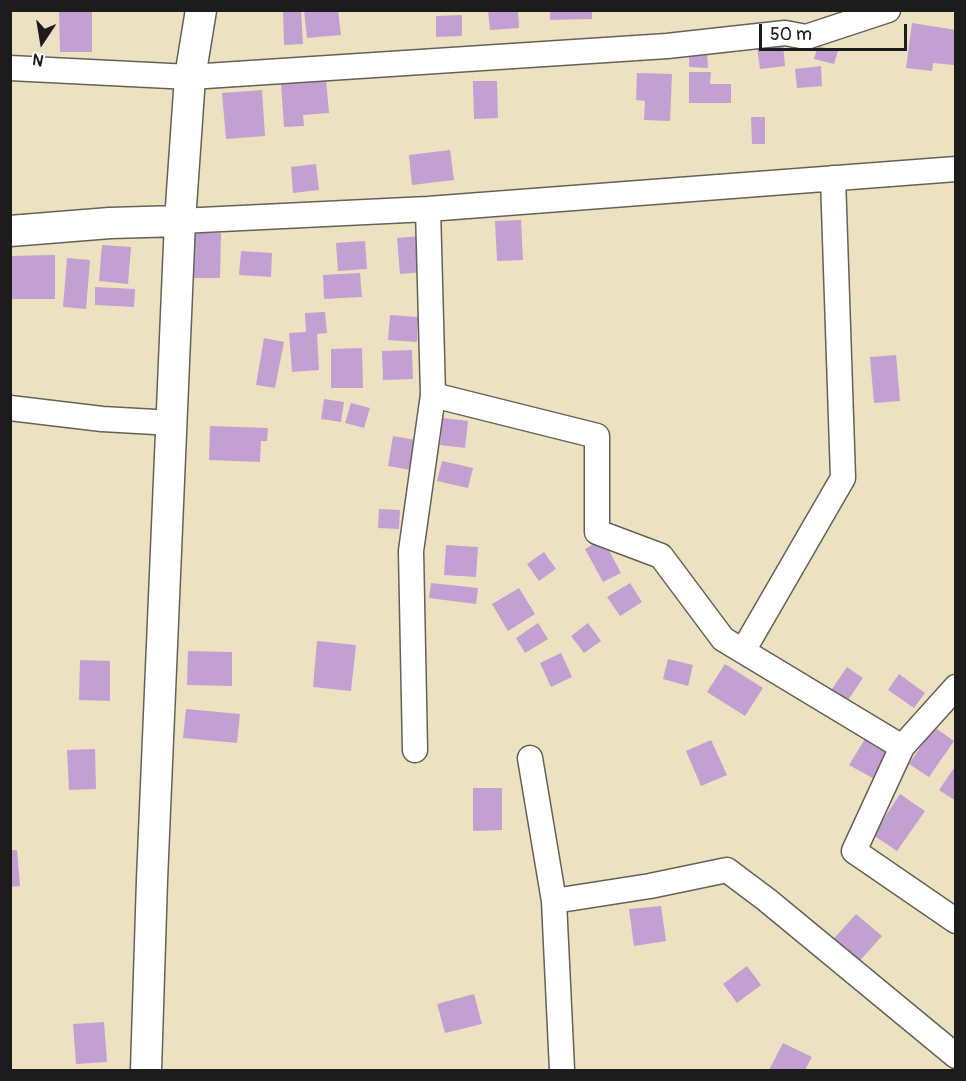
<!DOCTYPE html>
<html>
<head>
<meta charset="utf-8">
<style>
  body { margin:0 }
  #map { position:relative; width:966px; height:1081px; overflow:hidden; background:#ece2c1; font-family:Pangolin,sans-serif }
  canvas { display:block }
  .frame { position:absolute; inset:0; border:12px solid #1c1c1c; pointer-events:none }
  .north { position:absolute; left:12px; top:12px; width:60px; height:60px; -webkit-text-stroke:4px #fff; paint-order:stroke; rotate:192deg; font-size:16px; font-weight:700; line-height:24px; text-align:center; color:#1c1c1c }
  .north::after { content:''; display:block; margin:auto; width:21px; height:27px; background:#1c1c1c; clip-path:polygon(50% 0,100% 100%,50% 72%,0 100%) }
  .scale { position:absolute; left:759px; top:24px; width:148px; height:27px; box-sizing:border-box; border:3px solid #1c1c1c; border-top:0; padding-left:8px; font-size:18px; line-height:21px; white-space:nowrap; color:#1c1c1c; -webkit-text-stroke:4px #fff; paint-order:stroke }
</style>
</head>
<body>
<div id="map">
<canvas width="966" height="1081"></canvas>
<div class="frame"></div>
<div class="north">N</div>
<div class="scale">50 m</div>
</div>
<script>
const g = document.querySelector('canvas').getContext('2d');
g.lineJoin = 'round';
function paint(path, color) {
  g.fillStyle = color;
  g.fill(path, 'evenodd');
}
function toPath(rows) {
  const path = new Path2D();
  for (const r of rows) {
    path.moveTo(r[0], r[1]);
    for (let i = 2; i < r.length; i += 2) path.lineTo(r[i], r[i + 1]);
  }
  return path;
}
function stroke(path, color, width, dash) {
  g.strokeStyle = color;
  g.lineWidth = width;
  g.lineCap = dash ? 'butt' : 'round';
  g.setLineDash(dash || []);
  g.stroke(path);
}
paint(toPath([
  [59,10,92,10,92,52,60,52],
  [283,10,301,10,303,44,284,45],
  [304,10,338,10,341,35,307,38],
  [488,10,518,10,519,28,490,30],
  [550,10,592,10,592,19,550,20],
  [462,15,462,36,436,37,436,16],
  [912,23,956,30,954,65,933,63,932,71,906,68],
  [783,44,785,66,760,69,757,47],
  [818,46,838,51,834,64,814,59],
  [689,51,707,51,708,68,689,67],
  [821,66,822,86,797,88,795,69],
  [689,72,711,72,710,84,731,84,731,103,689,103],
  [637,73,672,74,670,121,644,120,645,101,636,100],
  [326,80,329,113,303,115,304,126,284,127,281,83],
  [473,81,497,81,498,118,474,119],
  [262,90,265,136,226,139,222,93],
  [751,117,765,117,765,144,752,144],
  [450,150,454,180,412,185,409,155],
  [316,164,319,190,293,193,291,167],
  [521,220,523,260,497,261,495,221],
  [193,233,221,233,220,278,193,278],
  [421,236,424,272,400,274,397,238],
  [365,241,367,269,338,271,336,243],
  [102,245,131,247,128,284,99,281],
  [241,251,272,253,271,277,239,275],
  [55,255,55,299,10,299,10,256],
  [67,258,90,260,86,309,63,307],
  [360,273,362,297,324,299,323,275],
  [95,287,135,289,134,307,95,305],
  [325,312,327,333,317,334,319,370,292,372,289,333,306,332,305,313],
  [390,315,418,317,417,342,388,340],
  [264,338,284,342,275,388,256,385],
  [362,348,363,388,331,388,331,349],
  [412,350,413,379,383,380,382,351],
  [896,355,900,401,874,403,870,357],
  [324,399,344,402,341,422,321,419],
  [351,403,370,408,364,428,345,423],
  [443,418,468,421,465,448,440,445],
  [210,426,268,428,267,441,261,441,260,462,209,460],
  [393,436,416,440,411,470,388,466],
  [442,461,473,468,468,488,437,481],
  [379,509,400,510,399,529,378,528],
  [603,539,621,573,603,582,585,549],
  [446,545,478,547,476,577,444,575],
  [544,552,556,569,539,581,527,564],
  [431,583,478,588,476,604,429,598],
  [630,583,642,602,620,616,607,597],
  [519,588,535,614,508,631,492,604],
  [538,623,548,639,525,653,516,638],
  [588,623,601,641,584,653,571,636],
  [317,641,356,645,351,691,313,687],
  [188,651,232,652,232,686,187,685],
  [561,653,572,677,551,687,540,663],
  [668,659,693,665,688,686,663,679],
  [80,660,110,661,110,701,79,700],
  [725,664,763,688,745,716,707,692],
  [847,667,863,678,846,703,830,692],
  [899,674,925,693,914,708,888,690],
  [186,709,240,714,237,743,183,738],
  [934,727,954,741,929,777,909,764],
  [865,739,891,754,876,780,849,765],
  [711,740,727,775,701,786,686,751],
  [95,749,96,789,69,790,67,750],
  [956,765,956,801,939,790],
  [473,788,502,788,502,830,473,831],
  [900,794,925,811,897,851,873,835],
  [10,850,17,850,20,886,10,887],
  [661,906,666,941,634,946,629,909],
  [856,914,882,936,855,966,829,944],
  [747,966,761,985,737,1003,723,984],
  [474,994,482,1024,445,1033,437,1004],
  [104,1022,107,1062,76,1064,73,1024],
  [783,1043,812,1057,805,1070,769,1070]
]), '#c3a0d2');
const minor = toPath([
  [10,68,190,77,667,46,785,33,806,37,888,10],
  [180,221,428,209,956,169],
  [433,395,597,436,597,532,661,556,723,639,902,747,956,687],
  [10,408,102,419,173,423],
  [743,651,843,478,833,178],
  [902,747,854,851,956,921],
  [415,750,411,551,433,395,428,209],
  [530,758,554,901,562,1070],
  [554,901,650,886,727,870,767,900,956,1056]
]);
const tertiary = toPath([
  [10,231,110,223,180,221],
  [146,1070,152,880,180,221,190,77,201,10]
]);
stroke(minor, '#656156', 27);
stroke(tertiary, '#656156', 33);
stroke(minor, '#fff', 24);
stroke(tertiary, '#fff', 30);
</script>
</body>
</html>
